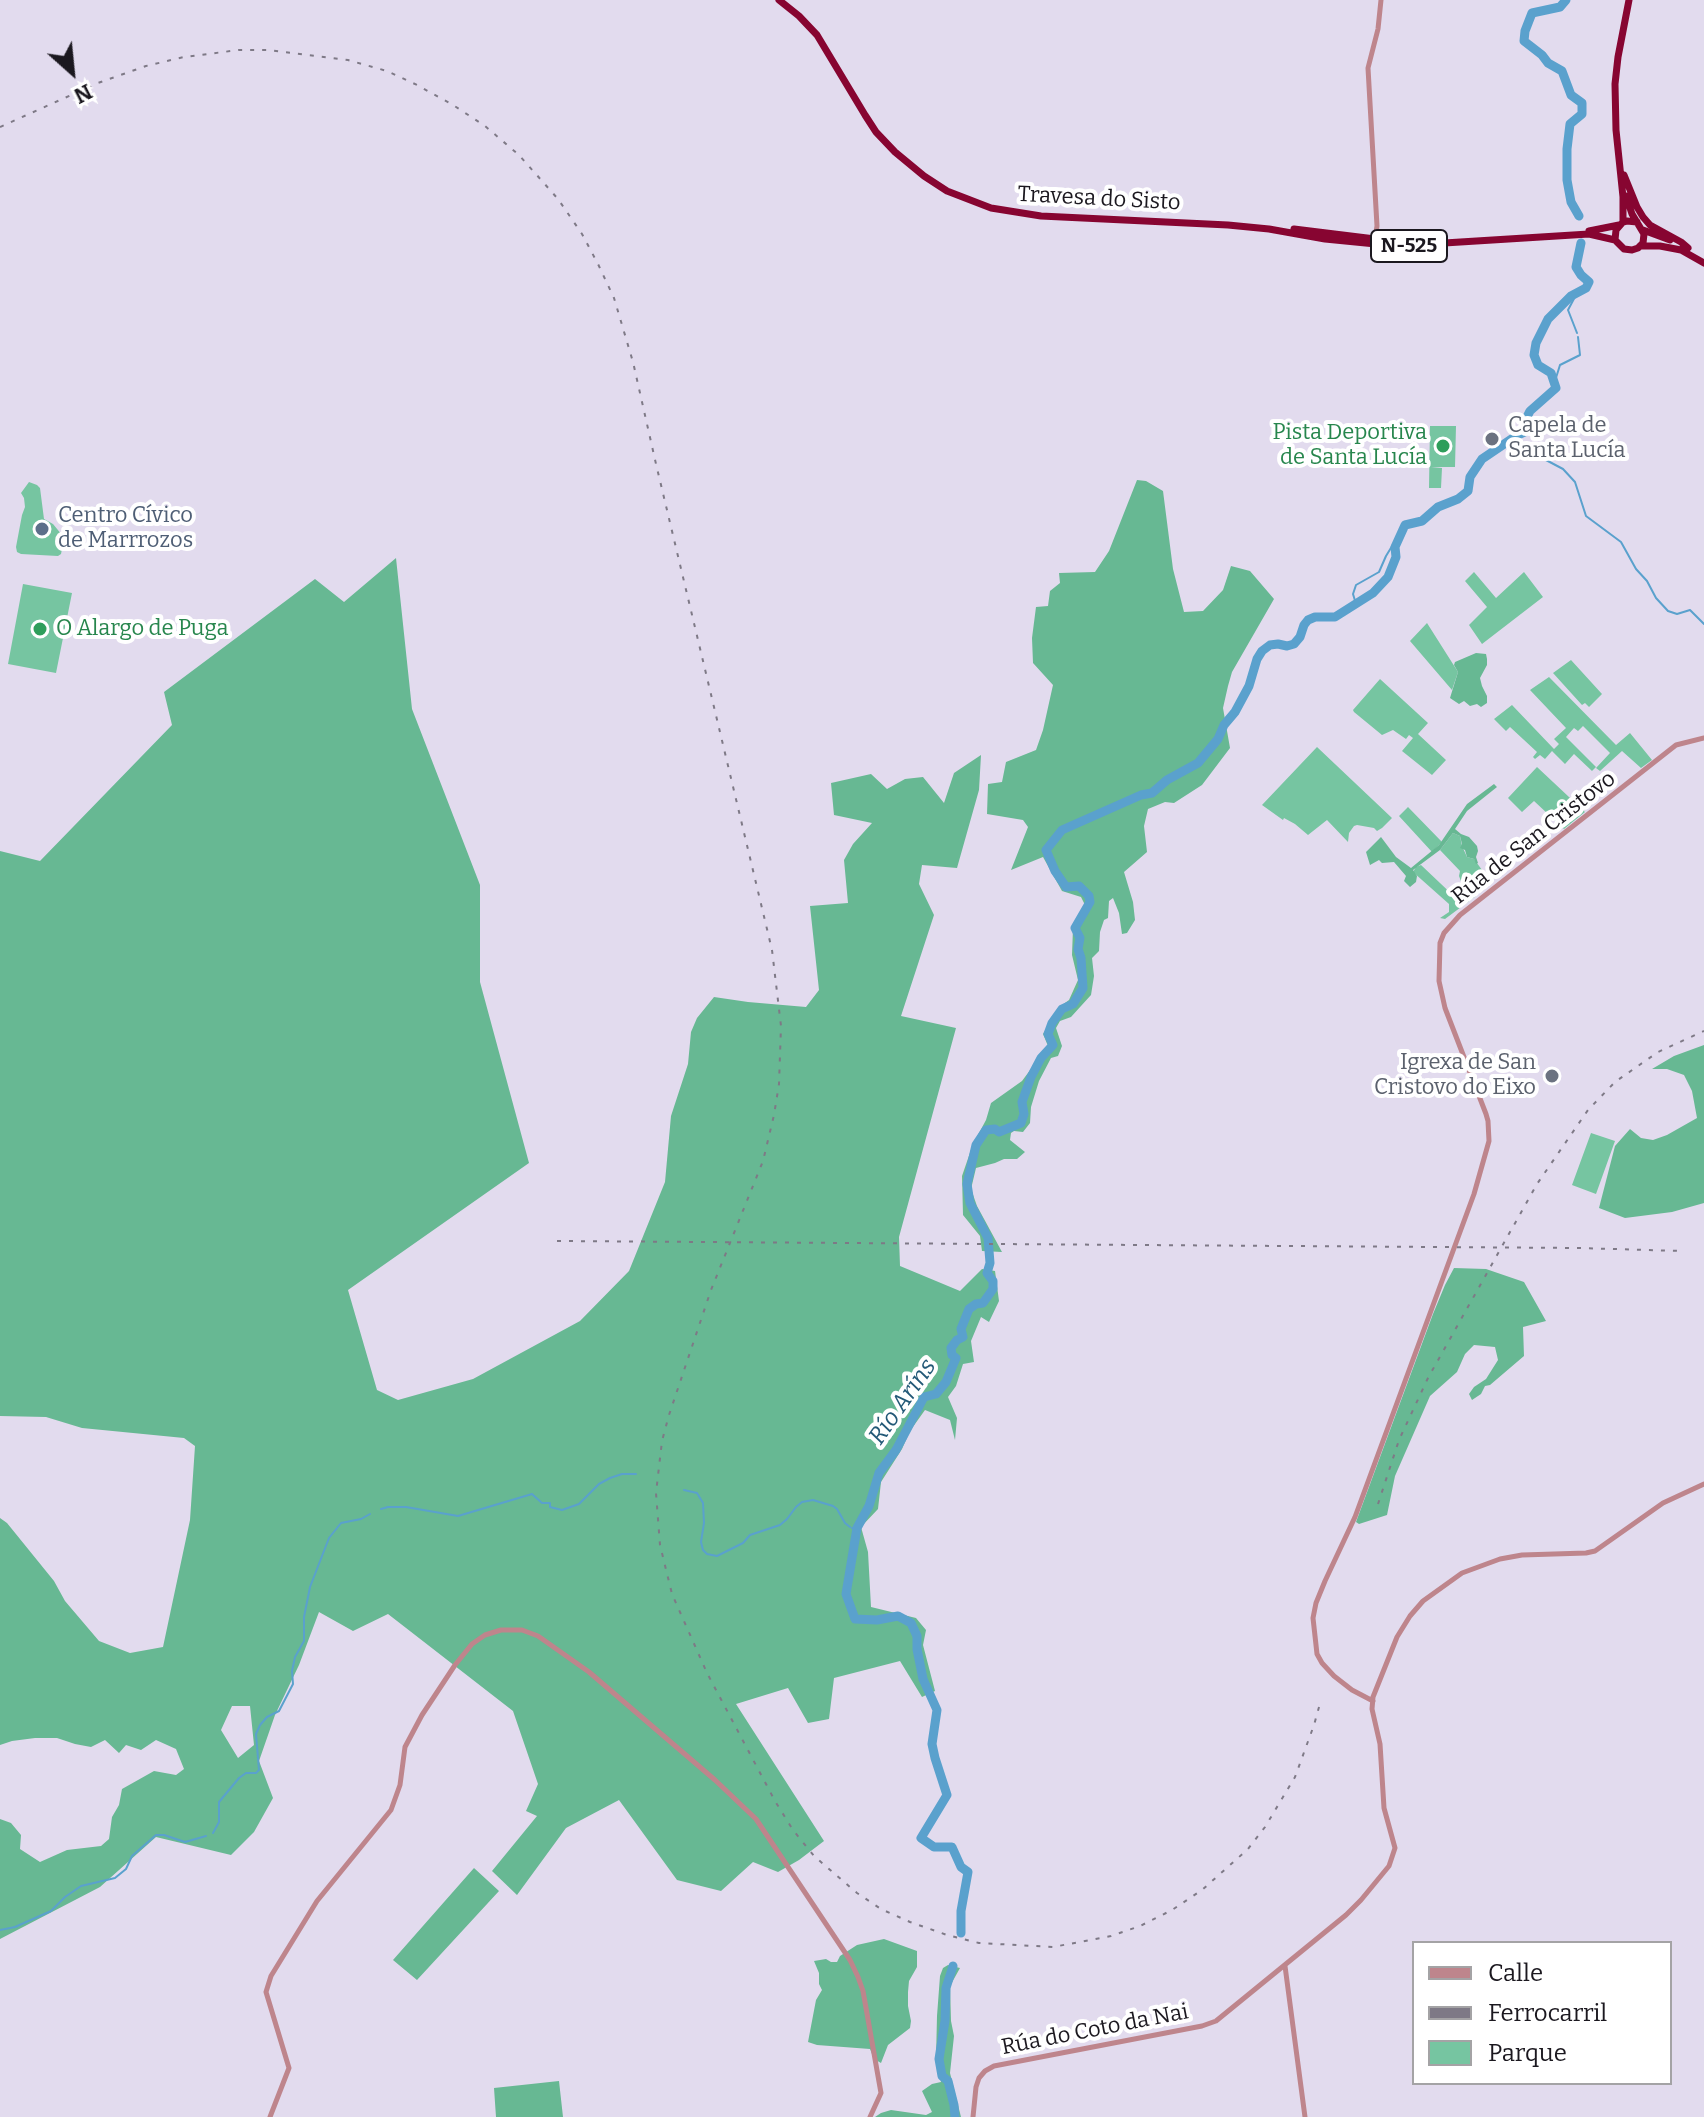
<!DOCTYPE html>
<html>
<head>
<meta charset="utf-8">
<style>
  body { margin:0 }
  #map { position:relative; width:1704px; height:2117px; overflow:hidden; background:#e2dbee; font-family:Bitter,serif }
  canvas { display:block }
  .legend { position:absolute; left:1412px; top:1941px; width:260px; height:144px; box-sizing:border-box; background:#fff; border:2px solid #a4a3a5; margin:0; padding:10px 14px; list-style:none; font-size:24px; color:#1b181f }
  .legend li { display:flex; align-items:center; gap:16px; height:40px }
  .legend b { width:40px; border:2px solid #a4a3a5 }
  .north { position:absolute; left:32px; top:32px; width:80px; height:80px; -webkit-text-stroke:6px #fff; paint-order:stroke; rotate:153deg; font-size:22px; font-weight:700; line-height:32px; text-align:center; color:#1b181f }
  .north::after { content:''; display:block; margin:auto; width:28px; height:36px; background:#1b181f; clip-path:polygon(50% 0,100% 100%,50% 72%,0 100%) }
</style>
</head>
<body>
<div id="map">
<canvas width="1704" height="2117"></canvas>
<ul class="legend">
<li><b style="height:10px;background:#be858c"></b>Calle</li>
<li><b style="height:10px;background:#7e7986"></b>Ferrocarril</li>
<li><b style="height:22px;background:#76c5a1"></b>Parque</li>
</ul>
<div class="north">N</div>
</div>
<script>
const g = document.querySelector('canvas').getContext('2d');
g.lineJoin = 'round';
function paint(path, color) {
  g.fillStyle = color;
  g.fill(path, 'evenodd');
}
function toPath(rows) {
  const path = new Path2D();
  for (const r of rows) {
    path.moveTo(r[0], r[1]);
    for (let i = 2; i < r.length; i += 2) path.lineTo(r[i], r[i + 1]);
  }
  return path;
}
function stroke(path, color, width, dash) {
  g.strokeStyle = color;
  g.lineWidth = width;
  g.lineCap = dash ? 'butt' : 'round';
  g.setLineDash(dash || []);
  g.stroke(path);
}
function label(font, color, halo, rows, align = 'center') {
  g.font = font + ' Bitter,serif';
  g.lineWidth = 8;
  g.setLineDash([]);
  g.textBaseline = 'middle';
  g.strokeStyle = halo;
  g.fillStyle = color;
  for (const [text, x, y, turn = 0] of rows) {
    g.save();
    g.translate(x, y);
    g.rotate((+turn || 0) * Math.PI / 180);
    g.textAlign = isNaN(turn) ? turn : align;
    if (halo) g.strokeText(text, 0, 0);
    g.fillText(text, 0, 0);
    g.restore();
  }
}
paint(toPath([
  [1430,426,1456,426,1455,467,1431,467,1442,468,1441,488,1429,488],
  [29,482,37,485,40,488,44,519,53,524,62,535,63,544,61,554,58,556,21,554,17,552,16,547,22,515,25,507,24,498,21,493],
  [1474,572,1496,598,1524,572,1543,597,1482,644,1469,625,1487,607,1465,581],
  [23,584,72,593,56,673,8,664],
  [1427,623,1458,672,1452,690,1410,641],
  [1571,660,1602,694,1589,707,1585,703,1582,705,1553,673],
  [1549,677,1616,745,1630,733,1652,760,1641,768,1622,751,1600,771,1596,768,1610,753,1583,726,1578,731,1574,728,1566,737,1596,767,1592,771,1574,754,1565,764,1552,751,1545,759,1540,755,1535,759,1533,757,1537,752,1510,727,1506,731,1494,719,1512,705,1554,749,1559,744,1554,739,1566,728,1530,690],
  [1380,679,1428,723,1418,734,1446,760,1432,775,1402,751,1413,738,1409,735,1406,739,1393,730,1382,735,1354,712,1353,710],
  [1317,747,1392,818,1382,828,1377,831,1374,828,1357,825,1354,826,1349,833,1348,842,1327,820,1308,835,1295,824,1284,818,1283,820,1262,805],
  [1537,767,1585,812,1564,829,1534,801,1522,812,1508,798],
  [1408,807,1442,842,1432,852,1399,816],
  [1453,833,1460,836,1462,846,1467,857,1474,859,1482,870,1462,884,1459,876,1460,871,1440,850],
  [1421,865,1459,901,1475,893,1476,896,1449,916,1445,919,1440,918,1449,912,1449,904,1413,872,1416,867],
  [1591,1133,1615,1141,1596,1194,1572,1185]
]), '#76c5a1');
paint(toPath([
  [1137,480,1146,481,1163,491,1173,569,1184,612,1203,611,1223,590,1231,566,1250,571,1274,599,1232,672,1228,686,1223,708,1230,748,1202,785,1174,803,1165,802,1148,809,1144,826,1147,852,1124,872,1133,902,1135,920,1127,933,1122,934,1119,913,1113,898,1109,901,1108,918,1104,920,1100,932,1099,951,1092,958,1094,976,1091,995,1071,1017,1060,1021,1056,1028,1062,1046,1058,1056,1051,1058,1039,1081,1031,1107,1030,1123,1023,1132,1014,1131,1011,1133,1010,1140,1025,1152,1017,1159,1004,1159,995,1163,976,1168,971,1189,977,1206,1002,1252,982,1251,980,1236,963,1215,962,1176,973,1144,986,1120,991,1103,1022,1081,1048,1046,1043,1034,1058,1008,1069,1000,1078,980,1072,955,1073,928,1085,905,1081,897,1062,891,1043,857,1011,870,1028,827,1023,820,987,814,988,784,1002,782,1006,762,1036,750,1043,730,1053,685,1033,663,1032,638,1036,607,1048,606,1050,591,1060,583,1059,573,1095,572,1109,551],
  [396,558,412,709,480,885,480,982,529,1163,348,1290,377,1390,398,1400,473,1379,580,1321,629,1271,665,1182,671,1116,688,1064,691,1032,697,1018,714,997,748,1002,806,1007,819,990,810,906,848,903,844,860,853,844,872,823,834,815,831,783,871,774,887,789,905,779,923,777,944,803,954,773,981,755,979,790,957,868,922,865,919,884,934,915,901,1016,956,1028,899,1237,900,1266,960,1291,982,1269,995,1271,999,1301,989,1322,981,1317,971,1341,974,1362,963,1364,956,1386,948,1397,957,1418,955,1440,950,1420,925,1410,910,1431,902,1449,881,1482,878,1509,861,1527,868,1552,871,1607,916,1618,926,1630,923,1645,935,1691,922,1697,900,1661,834,1678,829,1719,808,1723,788,1688,736,1704,824,1841,799,1860,778,1872,753,1862,721,1891,677,1880,619,1800,566,1828,517,1895,492,1871,537,1816,526,1811,538,1784,513,1711,388,1614,353,1631,319,1612,299,1665,275,1715,259,1761,273,1798,254,1832,231,1855,156,1837,100,1887,0,1939,0,1819,11,1823,21,1835,20,1849,40,1862,67,1850,101,1846,109,1839,112,1817,119,1805,122,1789,154,1771,176,1775,184,1769,176,1749,156,1740,141,1750,126,1745,119,1753,105,1740,91,1747,75,1744,57,1738,35,1738,12,1741,0,1745,0,1518,7,1523,54,1581,65,1601,99,1641,130,1653,163,1647,190,1520,195,1446,184,1438,82,1428,46,1417,0,1416,0,851,40,861,172,725,164,692,315,579,344,602],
  [232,1706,250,1706,254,1745,238,1758,221,1730],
  [1476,653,1486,654,1487,659,1487,665,1480,678,1482,686,1487,696,1487,703,1481,707,1477,704,1470,706,1464,701,1459,704,1450,698,1458,672,1454,665,1455,662],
  [1494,784,1497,787,1467,811,1455,829,1461,834,1469,837,1477,846,1478,851,1476,857,1478,863,1476,864,1474,859,1467,857,1465,850,1460,848,1462,844,1460,836,1453,833,1440,850,1413,870,1417,876,1416,882,1410,887,1404,881,1406,876,1394,862,1382,863,1379,860,1370,865,1366,852,1381,837,1396,857,1411,868,1439,845,1467,804],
  [1704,1045,1704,1203,1672,1212,1625,1218,1599,1208,1615,1146,1630,1129,1641,1138,1653,1140,1667,1135,1697,1118,1692,1091,1684,1075,1667,1069,1652,1069,1674,1056],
  [1454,1268,1486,1269,1524,1282,1546,1321,1523,1327,1524,1356,1490,1385,1485,1386,1481,1394,1472,1400,1469,1394,1474,1387,1486,1379,1498,1360,1495,1347,1474,1345,1465,1354,1457,1372,1430,1396,1395,1476,1387,1515,1359,1524,1356,1522,1433,1314,1445,1285],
  [474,1868,499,1891,417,1980,393,1960],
  [884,1939,917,1951,917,1967,909,1981,908,1992,908,2006,911,2021,910,2028,888,2045,881,2063,874,2059,870,2049,817,2045,808,2042,816,2000,822,1990,819,1984,819,1973,814,1961,826,1959,831,1962,837,1962,840,1956,857,1945],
  [948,1965,960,1968,950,1986,951,2021,954,2036,950,2073,961,2117,875,2117,881,2113,891,2110,926,2115,932,2112,922,2091,932,2084,941,2082,936,2059,937,2016,940,1976,943,1968],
  [559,2081,563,2117,496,2117,494,2088]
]), '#67b893');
stroke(toPath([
  [1577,333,1568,310,1577,293],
  [1555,381,1560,365,1580,355,1578,337],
  [1514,437,1527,450,1563,469,1575,482,1586,516,1621,542,1636,569,1647,581,1656,598,1668,611,1677,614,1690,610,1704,624],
  [1356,604,1353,594,1356,585,1379,572,1386,556,1405,525],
  [684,1490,697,1493,703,1503,704,1523,701,1542,703,1550,707,1554,717,1556,743,1543,750,1535,780,1525,787,1519,796,1507,802,1502,813,1500,833,1506,837,1509,845,1523,850,1527],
  [381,1509,388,1507,406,1507,458,1516,532,1494,542,1503,550,1503,550,1507,562,1510,579,1504,599,1484,610,1478,622,1474,636,1474],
  [852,1528,857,1528],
  [213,1833,219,1822,219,1802,239,1778,246,1773,256,1773,259,1770,256,1734,260,1725,267,1717,279,1711,293,1684,292,1671,295,1657,304,1641,304,1617,310,1587,329,1538,341,1523,361,1519,370,1514],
  [0,1930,15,1927,51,1911,65,1897,81,1886,115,1878,126,1869,132,1856,156,1835,164,1835,185,1842,206,1836]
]), '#5aa1cd', 2);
stroke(toPath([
  [1566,0,1560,7,1532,13,1525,31,1524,41,1542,55,1548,63,1562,71,1571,95,1582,103,1582,114,1570,124,1567,149,1567,180,1571,202,1579,216],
  [961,1933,961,1911,968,1872,961,1867,952,1847,934,1847,921,1838,947,1795,935,1758,932,1744,937,1710,923,1679,917,1649,917,1636,911,1623,898,1616,877,1620,855,1619,846,1594,857,1528,869,1506,879,1473,896,1450,924,1397,936,1394,946,1382,956,1358,952,1355,951,1348,957,1340,963,1337,961,1329,969,1309,976,1304,983,1303,993,1289,993,1281,987,1273,990,1263,988,1238,970,1203,967,1184,976,1145,986,1130,995,1129,999,1132,1021,1123,1024,1114,1022,1102,1031,1077,1041,1058,1053,1045,1048,1034,1052,1023,1062,1009,1073,1004,1083,988,1081,958,1078,949,1080,938,1075,928,1090,902,1089,896,1079,886,1066,887,1055,871,1046,850,1062,830,1141,795,1152,793,1167,780,1198,763,1218,739,1224,725,1235,712,1249,686,1257,659,1262,651,1270,645,1278,644,1287,646,1294,644,1300,637,1304,625,1308,620,1315,617,1335,617,1373,593,1388,577,1396,557,1395,547,1405,525,1422,521,1438,507,1458,499,1468,491,1470,477,1482,459,1516,436,1525,432,1525,421,1530,411,1556,388,1551,373,1538,365,1534,355,1536,343,1548,319,1571,296,1586,288,1589,282,1581,275,1576,267,1581,243],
  [953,1966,946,1988,945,2021,939,2059,942,2076,948,2081,954,2105,955,2117]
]), '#5aa1cd', 9);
stroke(toPath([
  [1375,239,1377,226,1368,68,1378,29,1381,0],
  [1373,1701,1352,1690,1334,1676,1322,1663,1317,1654,1313,1618,1316,1603,1325,1581,1355,1517,1474,1194,1489,1141,1488,1121,1486,1114,1445,1008,1439,981,1440,943,1444,933,1460,915,1676,745,1704,738],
  [1285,1966,1305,2117],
  [270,2117,289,2068,266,1992,271,1976,317,1901,391,1810,400,1785,405,1747,422,1715,455,1665,472,1644,485,1635,501,1630,522,1630,538,1636,589,1672,715,1780,756,1819,850,1960,858,1977,863,1991,881,2093,870,2117],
  [973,2117,976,2087,979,2078,985,2071,994,2066,1202,2026,1216,2021,1346,1915,1361,1900,1389,1866,1395,1848,1384,1808,1380,1744,1372,1709,1373,1697,1397,1637,1410,1616,1423,1601,1462,1573,1500,1559,1522,1555,1586,1553,1595,1551,1663,1503,1704,1484]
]), '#be858c', 5);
stroke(toPath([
  [779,0,799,16,817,35,865,115,876,132,895,152,924,176,947,191,991,208,1041,216,1228,225,1269,229,1325,239,1396,246,1589,234,1615,240],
  [1624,175,1637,207,1643,217,1650,225,1681,242,1688,248],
  [1626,196,1632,214,1644,234,1643,243,1638,248,1632,250,1624,249,1615,240,1616,230,1623,222,1627,221,1637,222],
  [1623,222,1623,197,1616,130,1615,84,1618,57,1629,0],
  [1294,229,1375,239,1421,241],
  [1643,230,1670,240],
  [1589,231,1619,225],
  [1640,246,1660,246,1681,250,1704,263]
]), '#870531', 7);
stroke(toPath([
  [0,127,98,83,146,66,184,57,239,50,268,50,348,60,387,71,417,85,453,105,485,126,519,155,558,199,582,234,598,264,614,298,633,362,656,464,772,950,781,1026,779,1084,774,1115,763,1161,711,1290,669,1415,662,1441,656,1493,660,1545,672,1594,707,1673,775,1801,793,1830,814,1856,857,1893,881,1909,910,1922,947,1935,979,1943,1053,1947,1111,1936,1140,1926,1172,1910,1202,1890,1248,1849,1265,1827,1295,1777,1314,1725,1321,1700],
  [557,1241,1579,1248,1682,1251],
  [1378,1504,1399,1440,1428,1378,1537,1184,1588,1110,1615,1082,1658,1052,1704,1031]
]), '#7e7986', 2, [4, 8]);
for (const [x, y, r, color] of [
  [1492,439,8,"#6b7280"],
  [1443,446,8,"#2e9e5b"],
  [42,529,8,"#5c6f8a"],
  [40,629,8,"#2e9e5b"],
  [1552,1076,8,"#6b7280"]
]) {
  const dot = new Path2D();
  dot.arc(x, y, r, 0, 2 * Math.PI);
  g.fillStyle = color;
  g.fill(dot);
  stroke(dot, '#fff', 3);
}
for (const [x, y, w] of [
  [1409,246,76]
]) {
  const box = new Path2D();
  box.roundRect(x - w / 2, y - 16, w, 32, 6);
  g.fillStyle = '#fff';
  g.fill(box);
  stroke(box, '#1b181f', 2);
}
label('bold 20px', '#1b181f', null, [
  ["N-525",1409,246]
]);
label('22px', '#1b181f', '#fff', [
  ["Travesa do Sisto",1099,199,3],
  ["Rúa de San Cristovo",1534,838,-38],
  ["Rúa do Coto da Nai",1095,2030,-11]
]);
label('22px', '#5b616d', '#fff', [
  ["Capela de",1508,426],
  ["Santa Lucía",1508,451],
  ["Igrexa de San",1536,1063,"right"],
  ["Cristovo do Eixo",1536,1088,"right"]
], 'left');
label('22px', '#27864d', '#fff', [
  ["Pista Deportiva",1427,433],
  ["de Santa Lucía",1427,458],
  ["O Alargo de Puga",56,629,"left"]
], 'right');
label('22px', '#4e5e75', '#fff', [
  ["Centro Cívico",58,516],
  ["de Marrrozos",58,541]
], 'left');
label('italic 24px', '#235977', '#fff', [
  ["Río Aríns",903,1402,-55]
]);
</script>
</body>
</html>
